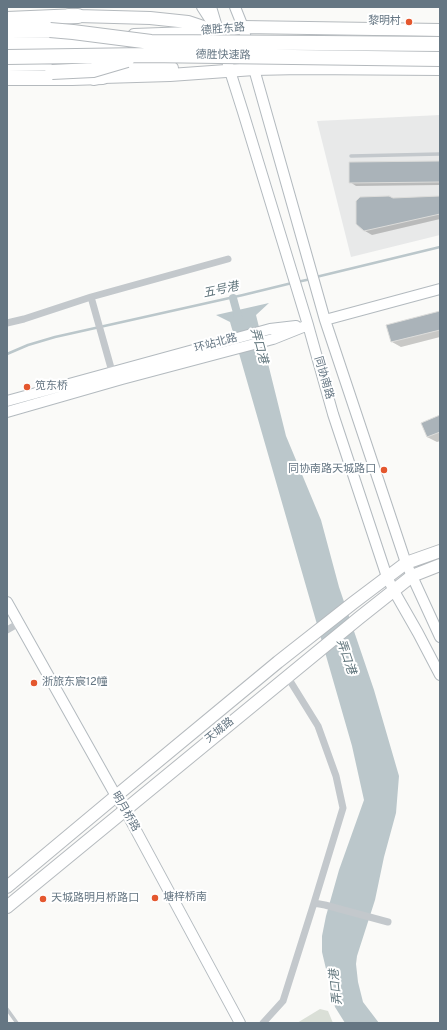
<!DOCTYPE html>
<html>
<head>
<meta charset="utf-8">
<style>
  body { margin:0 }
  #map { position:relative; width:447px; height:1030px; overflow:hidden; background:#fafaf8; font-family:Overpass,sans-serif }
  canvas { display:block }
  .frame { position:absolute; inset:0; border:8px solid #657683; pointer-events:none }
</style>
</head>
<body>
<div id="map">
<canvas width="447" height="1030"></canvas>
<div class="frame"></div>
</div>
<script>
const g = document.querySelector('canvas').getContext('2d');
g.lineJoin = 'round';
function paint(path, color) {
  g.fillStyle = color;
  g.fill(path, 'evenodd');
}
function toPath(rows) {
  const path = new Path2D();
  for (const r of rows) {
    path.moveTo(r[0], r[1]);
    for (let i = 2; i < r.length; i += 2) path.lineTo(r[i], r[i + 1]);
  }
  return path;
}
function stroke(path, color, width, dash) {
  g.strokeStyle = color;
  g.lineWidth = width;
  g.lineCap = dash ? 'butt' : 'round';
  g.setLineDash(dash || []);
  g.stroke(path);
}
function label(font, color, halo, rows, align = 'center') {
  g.font = font + ' Overpass,"Noto Sans SC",sans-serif';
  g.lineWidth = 4;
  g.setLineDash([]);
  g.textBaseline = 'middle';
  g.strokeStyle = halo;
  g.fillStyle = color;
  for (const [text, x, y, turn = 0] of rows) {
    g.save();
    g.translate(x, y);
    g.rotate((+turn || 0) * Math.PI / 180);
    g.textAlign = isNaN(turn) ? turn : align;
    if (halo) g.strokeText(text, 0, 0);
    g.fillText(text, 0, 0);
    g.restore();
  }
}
paint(toPath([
  [440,115,440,235,351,257,317,121]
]), '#e8e9e9');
paint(toPath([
  [320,1009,328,1011,333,1023,297,1023]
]), '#dadfd7');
paint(toPath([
  [269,303,256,315,286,436,321,520,339,587,374,690,399,776,396,813,384,857,375,900,357,956,356,964,358,982,363,1002,379,1023,345,1023,335,1007,322,952,322,936,326,916,339,870,364,800,352,746,230,322,216,315]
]), '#bbc7cb');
paint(toPath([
  [440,162,440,185,356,186,350,182],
  [440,197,440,219,372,235,365,231,393,199],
  [440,312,440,337,401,347,392,342],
  [440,417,440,441,437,442,427,437]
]), '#0003');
stroke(toPath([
  [316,277,440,247],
  [297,282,311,279],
  [7,354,28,345,55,337,243,295,292,283]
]), '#bbc7cb', 2.5);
stroke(toPath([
  [233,298,239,320]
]), '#bbc7cb', 8);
const building = toPath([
  [440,161,440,182,349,183,349,162,440,161],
  [389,196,393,198,440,196,440,214,364,231,356,224,356,201,360,197,389,196],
  [440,311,440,330,391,342,386,325,440,311],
  [440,415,440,432,427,437,421,423,440,415]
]);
paint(building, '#aab3b9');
stroke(building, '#dcdcda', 1);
const secondary = toPath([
  [202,7,213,24],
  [211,7,230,71,243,112,308,325,333,414,387,577,394,591,418,633,440,675],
  [235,7,243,27,254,69,325,320,406,563,440,637],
  [325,320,440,289],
  [7,401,270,329,296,326],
  [7,412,122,379,273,339,308,325],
  [7,602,116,796,125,810,240,1023]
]);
const primary = toPath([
  [69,15,78,16,150,18,188,22,209,29],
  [134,35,218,32,243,27,440,30],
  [7,65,93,64],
  [115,65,172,68],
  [94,79,103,77,170,75,254,69,301,68,440,69],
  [7,887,116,796,278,662,353,603,406,563,440,551],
  [7,907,359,618,412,576,440,565]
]);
const highway = toPath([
  [7,19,78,16],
  [7,31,50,30],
  [7,45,125,43],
  [7,78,72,78,103,77]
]);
stroke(secondary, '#b3babf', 12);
stroke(primary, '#b5babe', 14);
stroke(highway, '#b4b9bd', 16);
stroke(toPath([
  [351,156,440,154],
  [7,1009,17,1023]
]), '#c3c8cc', 3.5);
stroke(toPath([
  [91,297,113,375],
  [7,323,24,319,91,297,228,259],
  [7,630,19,623],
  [314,903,325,905,388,922],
  [263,1023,283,1001,314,903,343,808,336,776,318,726,287,676]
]), '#c3c8cc', 7);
stroke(secondary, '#fff', 10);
stroke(primary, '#fff', 12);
stroke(highway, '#fff', 14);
const highwayBridge = toPath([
  [50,30,73,32,151,42,321,43,440,44],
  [7,57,146,55,440,59],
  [52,72,93,70,127,60]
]);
stroke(highwayBridge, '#b4b9bd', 16, []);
stroke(highwayBridge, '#fff', 14);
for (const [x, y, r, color] of [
  [409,22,4,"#e4572e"],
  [27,387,4,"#e4572e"],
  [384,470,4,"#e4572e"],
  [34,683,4,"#e4572e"],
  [155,898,4,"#e4572e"],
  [43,899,4,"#e4572e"]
]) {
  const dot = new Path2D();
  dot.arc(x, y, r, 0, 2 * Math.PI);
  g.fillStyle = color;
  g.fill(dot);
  stroke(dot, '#fff', 1.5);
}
label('11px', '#657683', '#fff', [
  ["黎明村",401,22,"right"],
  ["笕东桥",35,387],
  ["同协南路天城路口",376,470,"right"],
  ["浙旅东宸12幢",42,683],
  ["塘梓桥南",163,898],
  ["天城路明月桥路口",51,899]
], 'left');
label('11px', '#657683', '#fff', [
  ["德胜东路",223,30,-5],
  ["德胜快速路",223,56,1],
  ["环站北路",216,344,-15],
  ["同协南路",323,378,74],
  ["天城路",220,731,-39],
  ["明月桥路",125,812,60]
]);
label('italic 12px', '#60757c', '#fff', [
  ["五号港",221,291,-12],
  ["弄口港",258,346,75],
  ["弄口港",345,657,71],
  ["弄口港",337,987,-96]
]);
</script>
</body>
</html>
